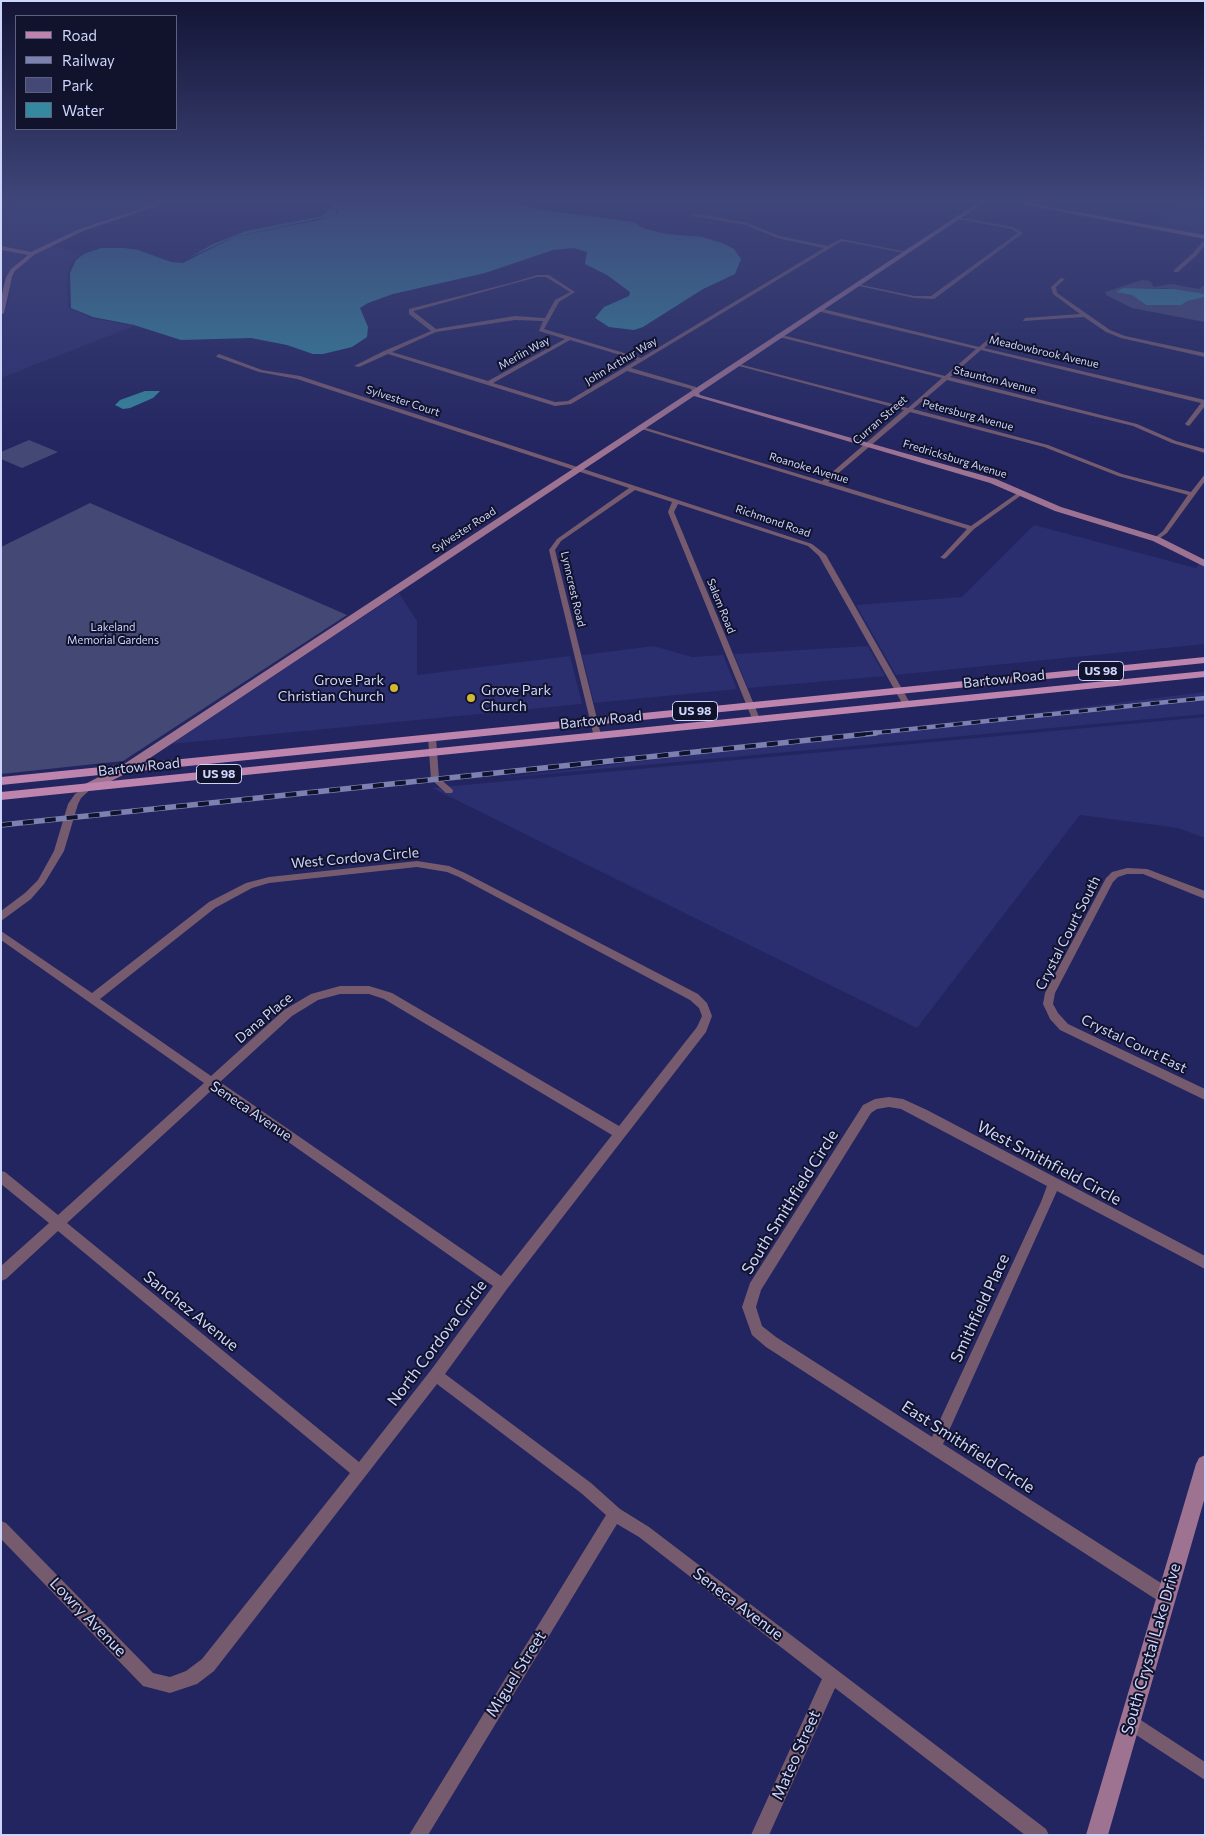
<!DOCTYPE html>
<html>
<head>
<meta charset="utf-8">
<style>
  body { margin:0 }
  #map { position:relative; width:1206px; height:1836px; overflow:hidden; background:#232560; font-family:Commissioner,sans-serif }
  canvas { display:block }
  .frame { position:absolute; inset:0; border:2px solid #ced5fa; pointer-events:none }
  .legend { position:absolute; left:15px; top:15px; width:162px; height:115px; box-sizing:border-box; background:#11132d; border:1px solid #5d617f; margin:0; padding:6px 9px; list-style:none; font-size:15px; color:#ced5fa }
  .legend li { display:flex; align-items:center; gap:10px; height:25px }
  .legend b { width:25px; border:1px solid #5d617f }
</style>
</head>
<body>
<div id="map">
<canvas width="1206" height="1836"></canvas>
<div class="frame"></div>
<ul class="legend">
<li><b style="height:6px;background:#bd85ae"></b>Road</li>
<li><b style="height:6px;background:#7c81b0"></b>Railway</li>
<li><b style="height:14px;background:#434974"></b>Park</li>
<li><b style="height:14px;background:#35899e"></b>Water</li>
</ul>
</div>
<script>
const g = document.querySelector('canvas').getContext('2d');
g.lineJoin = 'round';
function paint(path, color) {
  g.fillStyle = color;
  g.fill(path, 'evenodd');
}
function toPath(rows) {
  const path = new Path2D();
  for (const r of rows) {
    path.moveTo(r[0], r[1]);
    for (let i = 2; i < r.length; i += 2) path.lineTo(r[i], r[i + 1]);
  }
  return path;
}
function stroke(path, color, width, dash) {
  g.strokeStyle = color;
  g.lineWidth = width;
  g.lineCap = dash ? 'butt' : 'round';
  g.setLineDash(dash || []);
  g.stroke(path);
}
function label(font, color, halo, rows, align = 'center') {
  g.font = font + ' Commissioner,sans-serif';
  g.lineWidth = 4;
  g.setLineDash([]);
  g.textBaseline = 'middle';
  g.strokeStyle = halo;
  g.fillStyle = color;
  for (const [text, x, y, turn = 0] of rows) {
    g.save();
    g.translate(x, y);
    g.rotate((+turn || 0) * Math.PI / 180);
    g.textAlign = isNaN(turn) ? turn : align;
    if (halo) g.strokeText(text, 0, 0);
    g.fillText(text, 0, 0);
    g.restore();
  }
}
paint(toPath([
  [2,200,14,204,27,200,169,200,78,229,31,253,1,247],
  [1181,200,1205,200,1205,227,1198,234,1153,226],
  [50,245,82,253,73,260,67,273,68,308,91,318,134,326,1,378,1,319,8,303,11,281,17,270,25,262],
  [1,250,28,255,1,279],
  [1034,525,1196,568,1199,564,1205,567,1205,644,896,675,856,605,962,597],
  [399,593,417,621,417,675,570,656,582,704,171,744],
  [654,646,692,657,723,655,737,689,594,703,582,655],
  [868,646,885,676,748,688,734,654],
  [1205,692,1205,714,502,778],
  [1205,717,1205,838,1178,828,1080,815,917,1028,432,788]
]), '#2b2e6f');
paint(toPath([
  [1142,280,1150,281,1154,287,1171,284,1199,289,1205,285,1205,294,1165,288,1123,288,1126,293,1132,295,1146,305,1181,305,1188,301,1205,297,1205,322,1132,308,1106,295,1105,292],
  [29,440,58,452,22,468,1,459,1,452],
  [90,503,347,615,123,761,1,774,1,547]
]), '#434974');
paint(toPath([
  [320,200,504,200,542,210,634,222,643,228,666,234,702,237,722,243,734,249,741,259,735,274,703,289,643,327,634,330,609,327,595,318,604,307,629,296,630,292,607,275,585,264,587,252,574,248,553,250,485,273,393,294,368,303,360,308,368,327,367,337,352,347,323,354,313,354,287,345,251,338,181,340,134,325,93,317,71,308,70,273,76,260,84,254,101,248,124,248,138,250,171,262,183,263,234,237,319,220,338,213,339,210],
  [332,207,336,210,336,213,331,216,233,237,189,258,213,244,246,231,322,216],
  [1123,288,1174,289,1205,294,1205,297,1188,301,1181,305,1146,305,1132,295,1116,292],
  [145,391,160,391,153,398,130,408,123,409,115,405,120,400]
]), '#35899e');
paint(toPath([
  [568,200,588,200,598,202,588,205,582,202,568,200],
  [692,214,712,216,747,223,780,236,827,246,841,239,907,252,905,253,842,241,631,368,696,387,698,392,695,394,693,393,691,389,627,371,571,404,555,406,388,354,359,367,354,366,384,351,431,331,409,314,409,309,514,282,537,275,549,275,575,292,559,302,544,329,641,358,824,248,777,238,746,225,693,216,692,214],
  [537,277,546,277,570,292,555,300,545,318,515,316,436,329,414,312,414,311,537,277],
  [515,320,543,321,539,331,565,339,488,381,392,352,436,332,515,320],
  [570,340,637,360,568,401,555,402,493,383,570,340],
  [956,217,1013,227,1023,233,934,299,914,298,855,285,857,284,914,296,931,296,1018,233,1012,229,958,219,956,217],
  [1203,241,1205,241,1205,245,1197,255,1178,272,1174,272,1174,270,1193,253,1203,241],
  [1061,278,1065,279,1056,287,1057,293,1110,330,1125,336,1205,353,1205,357,1121,338,1106,332,1084,317,1023,321,1025,318,1080,314,1053,294,1051,287,1061,278],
  [819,308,979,347,997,332,999,333,999,335,984,348,1205,400,1205,406,1190,425,1188,426,1185,424,1201,403,981,350,950,377,1137,424,1176,441,1205,449,1205,453,1172,443,1133,426,947,380,913,409,1048,445,1122,474,1191,492,1205,474,1205,481,1167,533,1156,541,1153,539,1163,531,1188,495,1118,476,1044,447,910,412,828,482,971,526,1019,492,1023,492,1023,494,974,529,946,558,944,559,940,557,942,556,967,529,638,428,643,427,822,481,904,410,735,365,735,363,908,408,942,378,775,336,778,334,945,376,976,349,817,311,819,308],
  [219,354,262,370,300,376,812,544,826,555,910,703,906,706,902,703,819,556,808,546,678,504,674,512,760,719,759,721,753,721,668,512,672,502,635,490,561,541,555,550,601,735,600,737,594,737,549,550,557,539,629,488,297,379,259,372,217,357,216,356,219,354],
  [432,735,436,738,439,778,452,789,453,791,452,793,446,793,431,779,428,738,432,735],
  [89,784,93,787,81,798,78,804,64,851,44,884,31,899,1,921,1,911,25,893,38,880,54,851,68,804,75,794,89,784],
  [417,861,449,866,465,873,698,994,707,1003,712,1016,706,1032,507,1289,445,1374,591,1483,620,1509,649,1527,1046,1829,1049,1835,1025,1835,835,1688,769,1835,751,1835,822,1679,639,1537,617,1524,428,1835,409,1835,606,1515,581,1493,437,1384,214,1671,197,1684,170,1693,143,1686,1,1539,1,1521,6,1523,153,1673,170,1677,186,1671,202,1659,350,1473,58,1231,6,1279,1,1281,1,1266,49,1223,1,1184,1,1171,5,1172,58,1215,204,1083,1,940,1,931,92,993,209,902,246,883,269,877,417,861],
  [417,867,447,872,459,877,690,1000,699,1008,702,1016,697,1027,619,1126,392,993,369,986,340,986,311,994,284,1010,211,1076,100,999,215,908,252,888,269,883,417,867],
  [340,994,369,994,384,999,612,1135,501,1276,220,1082,292,1016,318,1000,340,994],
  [213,1089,493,1286,431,1370,359,1462,67,1223,213,1089],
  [1127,868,1147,869,1205,891,1205,899,1143,874,1127,874,1118,877,1113,882,1055,993,1053,1004,1058,1013,1068,1024,1205,1089,1205,1100,1060,1030,1050,1019,1043,1004,1045,993,1106,878,1112,872,1127,868],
  [889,1097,903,1099,927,1110,1205,1256,1205,1269,1057,1191,943,1444,1172,1590,1174,1596,1172,1602,1166,1604,1160,1602,766,1347,752,1335,742,1307,750,1283,863,1105,875,1099,889,1097],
  [889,1107,901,1109,1047,1186,1041,1202,932,1437,776,1337,762,1326,756,1307,761,1290,871,1113,877,1109,889,1107],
  [1130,1713,1205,1762,1205,1780,1124,1727,1122,1721,1124,1715,1130,1713]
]), '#765b6e');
paint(toPath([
  [167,200,175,200,83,231,34,255,15,271,12,277,4,313,1,315,1,298,6,277,11,269,28,255,1,250,1,246,31,252,79,229,167,200],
  [982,200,988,200,699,393,700,395,996,479,1061,507,1159,537,1205,560,1205,567,1153,541,1055,511,990,483,694,396,129,772,93,790,85,790,83,787,85,784,121,766,982,200],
  [1000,200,1011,200,1205,235,1205,239,1000,200],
  [1205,1455,1205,1497,1108,1835,1086,1835,1196,1464,1199,1458,1205,1455]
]), '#9e7392');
paint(toPath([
  [1205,657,1205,663,1,785,1,777,1205,657],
  [1205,671,1205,677,1,800,1,792,1205,671]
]), '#bd85ae');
const railFar1 = toPath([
  [864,734,1205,698]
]);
const rail = toPath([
  [1,825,876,733]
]);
stroke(railFar1, '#7c81b0', 4.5);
stroke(rail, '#7c81b0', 5.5);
stroke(railFar1, '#11132d', 3, [9]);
stroke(rail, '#11132d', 4, [11]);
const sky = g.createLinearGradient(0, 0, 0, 457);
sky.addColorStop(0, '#131435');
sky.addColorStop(0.44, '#3f467a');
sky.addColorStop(1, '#3f467a00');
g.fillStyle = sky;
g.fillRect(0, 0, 1206, 457);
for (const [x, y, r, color] of [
  [394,688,5,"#d2b736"],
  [471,698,5,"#d2b736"]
]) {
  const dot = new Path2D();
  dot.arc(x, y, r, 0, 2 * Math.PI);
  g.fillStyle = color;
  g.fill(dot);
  stroke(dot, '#11132d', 2);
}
label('11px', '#ced5fa', '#11132d', [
  ["Meadowbrook Avenue",1044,352,13],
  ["Merlin Way",524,353,-29],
  ["John Arthur Way",621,361,-31],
  ["Staunton Avenue",995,380,14],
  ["Sylvester Court",403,401,18],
  ["Petersburg Avenue",968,415,15],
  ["Curran Street",880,420,-41],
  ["Fredricksburg Avenue",955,459,17],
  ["Roanoke Avenue",809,468,17],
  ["Richmond Road",773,521,19],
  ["Sylvester Road",464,530,-33],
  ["Lynncrest Road",573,589,77],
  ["Salem Road",721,606,68]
]);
label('11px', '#ced5fc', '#11132d', [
  ["Lakeland",113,627],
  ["Memorial Gardens",113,640]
]);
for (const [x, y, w] of [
  [1101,671,45],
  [695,711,45],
  [219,774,45]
]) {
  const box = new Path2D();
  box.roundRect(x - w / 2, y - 9.5, w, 19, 4);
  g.fillStyle = '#11132d';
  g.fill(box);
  stroke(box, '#ced5fa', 1);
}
label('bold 12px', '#ced5fa', null, [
  ["US 98",1101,671],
  ["US 98",695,711],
  ["US 98",219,774]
]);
label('14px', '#ced5fa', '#11132d', [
  ["Bartow Road",1004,679,-6],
  ["Bartow Road",601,720,-6],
  ["Bartow Road",139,767,-6],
  ["West Cordova Circle",355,858,-5],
  ["Crystal Court South",1068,933,-63],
  ["Dana Place",264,1018,-40],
  ["Crystal Court East",1134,1044,26],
  ["Seneca Avenue",251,1111,34]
]);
label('14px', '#ced5fa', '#11132d', [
  ["Grove Park",384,680],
  ["Christian Church",384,696],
  ["Grove Park",481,690,"left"],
  ["Church",481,706,"left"]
], 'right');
label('16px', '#ced5fa', '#11132d', [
  ["West Smithfield Circle",1049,1163,28],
  ["South Smithfield Circle",790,1202,-58],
  ["Smithfield Place",980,1308,-65],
  ["Sanchez Avenue",191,1311,39],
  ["North Cordova Circle",437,1343,-53],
  ["East Smithfield Circle",968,1447,33],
  ["Seneca Avenue",738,1604,37],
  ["Lowry Avenue",88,1617,46],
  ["South Crystal Lake Drive",1151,1649,-74],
  ["Miguel Street",516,1674,-58],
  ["Mateo Street",796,1755,-66]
]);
</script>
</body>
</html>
